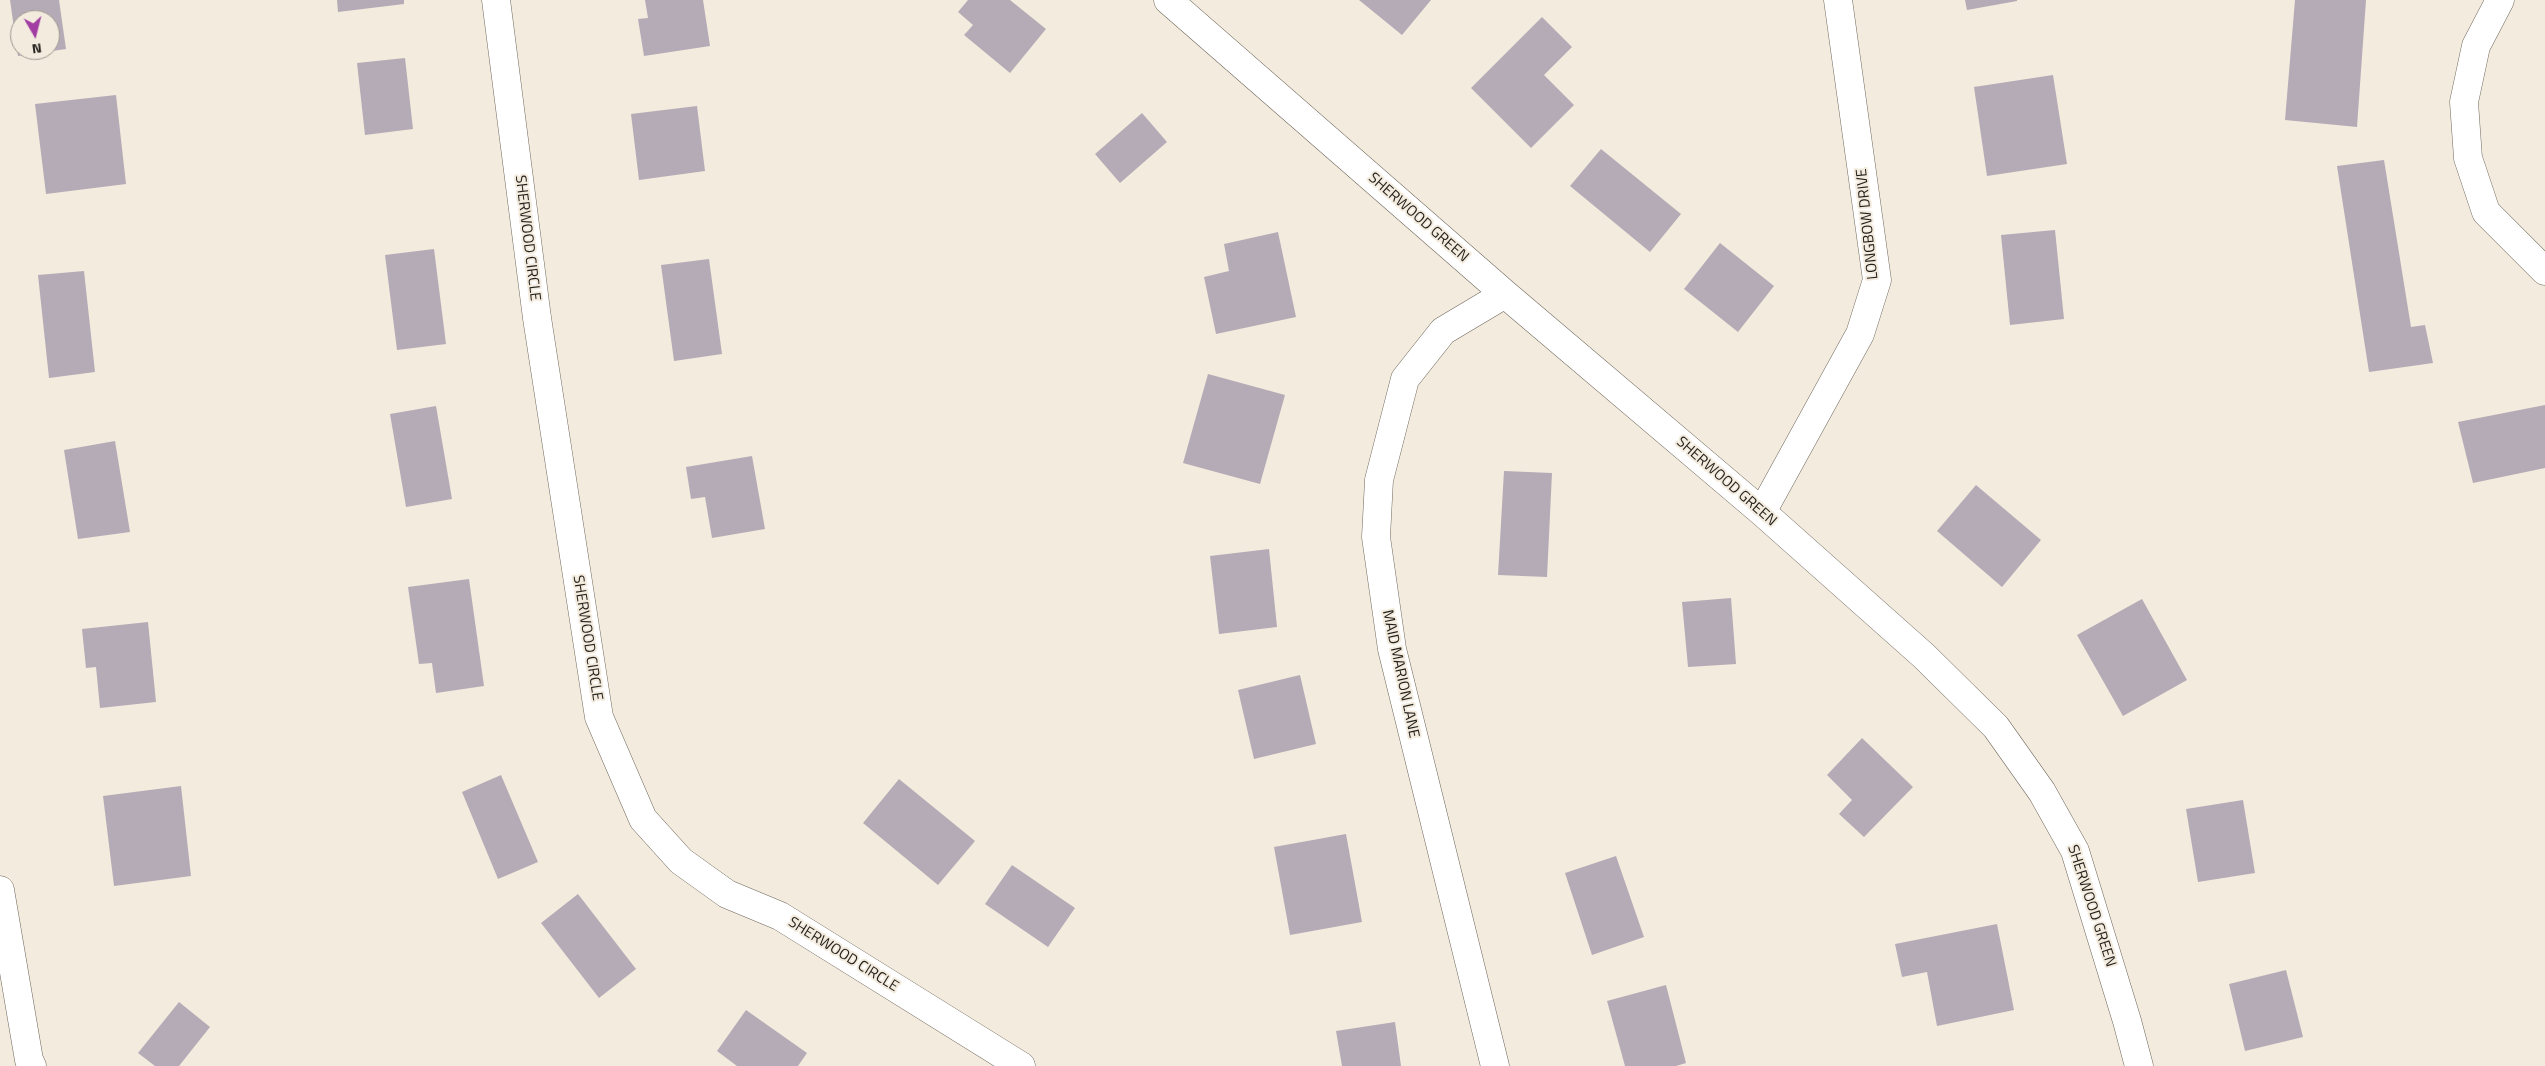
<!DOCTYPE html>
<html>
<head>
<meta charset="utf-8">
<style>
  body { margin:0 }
  #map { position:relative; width:2545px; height:1066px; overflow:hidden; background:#f3ebde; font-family:"Titillium Web",sans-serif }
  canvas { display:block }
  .north { position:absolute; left:10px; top:10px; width:50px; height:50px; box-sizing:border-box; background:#f3ebde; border:1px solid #9f9990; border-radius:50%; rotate:172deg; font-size:14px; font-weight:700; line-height:20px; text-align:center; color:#211e1a }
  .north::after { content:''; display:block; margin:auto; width:18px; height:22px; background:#a23ea3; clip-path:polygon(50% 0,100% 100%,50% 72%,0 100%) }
</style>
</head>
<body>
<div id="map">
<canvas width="2545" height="1066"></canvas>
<div class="north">N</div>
</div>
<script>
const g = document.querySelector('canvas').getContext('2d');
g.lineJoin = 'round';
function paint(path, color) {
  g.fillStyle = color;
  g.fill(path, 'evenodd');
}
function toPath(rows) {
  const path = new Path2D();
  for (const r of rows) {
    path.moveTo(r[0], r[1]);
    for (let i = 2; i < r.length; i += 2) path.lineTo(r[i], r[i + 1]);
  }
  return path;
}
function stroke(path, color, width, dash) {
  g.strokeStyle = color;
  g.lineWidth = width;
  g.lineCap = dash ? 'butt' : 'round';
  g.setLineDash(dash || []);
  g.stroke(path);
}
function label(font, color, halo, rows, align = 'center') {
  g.font = font + ' "Titillium Web",sans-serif';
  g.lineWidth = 4;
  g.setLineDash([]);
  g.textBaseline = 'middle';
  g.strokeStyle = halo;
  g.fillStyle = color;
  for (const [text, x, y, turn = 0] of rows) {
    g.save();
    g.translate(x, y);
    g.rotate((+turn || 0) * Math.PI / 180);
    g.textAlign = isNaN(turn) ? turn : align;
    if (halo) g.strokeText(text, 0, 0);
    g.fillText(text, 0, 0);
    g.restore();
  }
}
paint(toPath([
  [10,0,59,0,66,49,18,56],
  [20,20,50,20,50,50,20,50],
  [337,0,404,0,404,4,338,12],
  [645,0,703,0,710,46,644,56,638,19,648,18],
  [968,0,1010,0,1046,29,1010,73,964,35,973,25,958,12],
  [1359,0,1431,0,1402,35],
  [1965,0,2017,0,2017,1,1967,10],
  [2295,0,2366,0,2357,127,2285,120],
  [1542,17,1572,47,1544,75,1574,105,1531,148,1471,88],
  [405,58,413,129,365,135,357,63],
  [2053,75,2067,164,1987,176,1974,87],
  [116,95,126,184,46,194,35,104],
  [697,106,705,171,639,180,631,114],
  [1142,113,1167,142,1120,183,1095,154],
  [1601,149,1681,214,1650,252,1570,186],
  [2384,160,2411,327,2425,325,2433,363,2369,372,2337,166],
  [2055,230,2064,319,2010,325,2001,235],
  [1278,232,1296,317,1216,334,1204,277,1229,271,1224,244],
  [1720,243,1774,286,1738,332,1684,289],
  [434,249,446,344,397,350,385,255],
  [709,259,722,354,674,361,661,265],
  [84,271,95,372,49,378,38,275],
  [1208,374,1285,395,1260,484,1183,463],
  [2545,405,2545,468,2473,483,2458,422],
  [436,406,452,499,406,507,390,414],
  [115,441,130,532,78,539,64,450],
  [752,456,765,529,712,538,705,497,691,499,686,467],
  [1504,471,1552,473,1547,577,1498,575],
  [1976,485,2041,540,2002,587,1937,531],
  [1269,549,1277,627,1219,634,1210,556],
  [469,579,484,686,436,693,432,663,419,664,408,587],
  [1731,598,1736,664,1688,667,1682,602],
  [2142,599,2187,680,2123,716,2077,635],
  [148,622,156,702,100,708,96,667,86,668,82,629],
  [1300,675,1316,744,1254,759,1238,690],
  [1862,738,1913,787,1864,837,1839,814,1852,800,1827,775],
  [501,775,538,862,498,879,462,792],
  [899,779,975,841,938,885,863,823],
  [181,786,191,876,114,886,103,796],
  [2243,800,2255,873,2198,882,2186,809],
  [1346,834,1362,922,1290,935,1274,847],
  [1616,856,1644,937,1592,955,1565,873],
  [1012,865,1075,908,1048,947,985,904],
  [578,894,636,969,599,998,541,923],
  [1997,924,2014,1010,1937,1026,1927,972,1902,977,1895,944],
  [2286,970,2303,1037,2245,1051,2229,984],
  [1666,985,1686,1063,1676,1066,1625,1066,1607,1001],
  [179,1002,210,1027,179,1066,155,1066,138,1053],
  [746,1010,807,1053,798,1066,737,1066,717,1051],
  [1395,1022,1401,1066,1342,1066,1336,1031]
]), '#b5abb6');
const minor = toPath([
  [496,0,537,318,599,717,643,819,681,861,727,894,780,916,1021,1066],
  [1168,0,1505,294,1762,512,1924,656,1996,727,2042,792,2075,851,2127,1021,2139,1066],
  [2500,0,2476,46,2464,102,2468,158,2486,212,2545,271],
  [1762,512,1860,334,1877,280,1838,0],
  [0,890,29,1060,32,1066],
  [1495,1066,1392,649,1376,537,1379,480,1405,379,1443,331,1505,294]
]);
stroke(minor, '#6f685d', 29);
stroke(minor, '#fff', 28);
label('15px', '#211e1a', '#f3ebde', [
  ["SHERWOOD GREEN",1418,218,41],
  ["LONGBOW DRIVE",1868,224,-96],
  ["SHERWOOD CIRCLE",527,238,83],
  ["SHERWOOD GREEN",1726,482,41],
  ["SHERWOOD CIRCLE",587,638,81],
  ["MAID MARION LANE",1400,674,78],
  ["SHERWOOD GREEN",2091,906,72],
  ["SHERWOOD CIRCLE",843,955,32]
]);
</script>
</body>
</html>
